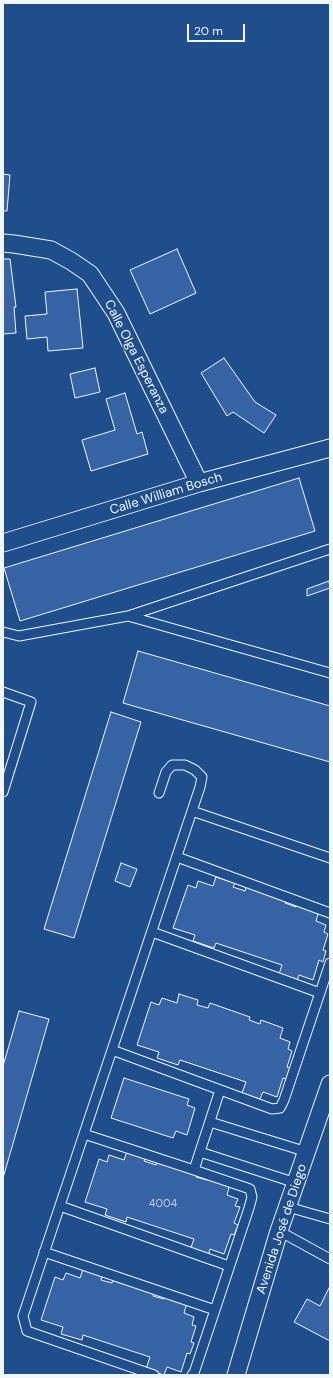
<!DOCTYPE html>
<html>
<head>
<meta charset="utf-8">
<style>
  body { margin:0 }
  #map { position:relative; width:333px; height:1378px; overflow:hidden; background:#1f4e8c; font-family:"DM Sans",sans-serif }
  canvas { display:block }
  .frame { position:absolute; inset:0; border:4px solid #f2f6ff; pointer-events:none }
  .scale { position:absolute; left:187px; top:24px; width:58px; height:18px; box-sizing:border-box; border:2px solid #f2f6ff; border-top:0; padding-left:5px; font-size:12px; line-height:14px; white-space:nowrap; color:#f2f6ff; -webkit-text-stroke:3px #1f4e8c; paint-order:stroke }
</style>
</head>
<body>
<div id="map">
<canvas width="333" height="1378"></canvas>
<div class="frame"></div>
<div class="scale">20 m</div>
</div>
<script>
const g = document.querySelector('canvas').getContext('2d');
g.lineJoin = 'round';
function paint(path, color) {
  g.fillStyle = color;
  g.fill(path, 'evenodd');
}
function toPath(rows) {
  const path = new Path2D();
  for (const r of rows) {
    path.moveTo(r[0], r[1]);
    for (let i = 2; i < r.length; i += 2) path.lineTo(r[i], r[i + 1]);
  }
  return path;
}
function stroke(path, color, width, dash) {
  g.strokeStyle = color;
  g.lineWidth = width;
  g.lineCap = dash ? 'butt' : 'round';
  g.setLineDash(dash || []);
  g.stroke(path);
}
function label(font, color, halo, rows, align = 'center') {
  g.font = font + ' "DM Sans",sans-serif';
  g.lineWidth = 3;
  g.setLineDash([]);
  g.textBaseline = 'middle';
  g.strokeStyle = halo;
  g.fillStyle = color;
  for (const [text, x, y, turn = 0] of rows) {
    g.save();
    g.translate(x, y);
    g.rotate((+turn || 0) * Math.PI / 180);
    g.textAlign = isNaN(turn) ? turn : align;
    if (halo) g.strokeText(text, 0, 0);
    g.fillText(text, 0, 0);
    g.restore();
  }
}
const building = toPath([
  [3,174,10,175,7,211,3,211,3,174],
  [177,249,196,293,150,314,130,270,177,249],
  [3,259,10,259,16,307,14,307,16,333,3,334,3,259],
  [77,289,83,348,48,351,47,337,27,339,25,316,47,314,45,292,77,289],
  [224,358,255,402,276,415,264,433,233,412,227,416,201,373,224,358],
  [95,368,100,392,75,398,70,374,95,368],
  [125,393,137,434,142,432,148,454,91,471,82,440,115,430,106,399,125,393],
  [299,478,315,531,20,621,4,568,299,478],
  [329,581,330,588,307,596,307,589,329,581],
  [138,651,330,706,330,762,123,703,138,651],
  [111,712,141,722,74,938,44,929,111,712],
  [121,863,137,869,130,887,115,881,121,863],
  [216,877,235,883,233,887,245,891,246,887,286,900,285,903,296,907,297,903,319,911,316,921,326,925,324,932,328,934,323,950,326,951,323,962,319,960,313,980,299,975,297,980,279,974,282,965,216,943,214,948,193,941,195,935,173,928,188,885,196,888,198,881,213,886,216,877],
  [179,994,198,1000,197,1005,208,1008,210,1003,250,1017,249,1020,260,1024,261,1020,283,1028,280,1038,290,1042,288,1049,292,1051,287,1067,290,1068,286,1079,283,1078,277,1097,263,1092,260,1099,242,1093,246,1082,180,1060,178,1065,157,1058,159,1052,137,1045,151,1002,159,1005,162,998,177,1003,179,994],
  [19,1011,49,1019,3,1178,3,1066,19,1011],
  [124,1078,189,1099,187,1105,195,1108,187,1135,176,1131,173,1138,111,1118,124,1078],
  [127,1151,146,1157,144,1161,156,1165,157,1161,198,1173,196,1177,207,1180,208,1177,230,1184,227,1195,238,1199,235,1206,240,1207,234,1223,238,1225,234,1235,231,1234,224,1254,210,1249,208,1256,190,1250,194,1239,127,1217,126,1222,105,1215,107,1209,85,1202,99,1159,107,1162,109,1155,124,1160,127,1151],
  [83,1269,102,1275,101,1280,112,1283,114,1279,154,1292,153,1296,164,1299,165,1295,187,1303,184,1313,194,1317,192,1325,196,1326,191,1342,194,1343,190,1354,187,1353,181,1372,167,1367,164,1375,146,1369,150,1357,83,1335,82,1340,61,1334,63,1327,41,1320,55,1277,63,1280,66,1273,80,1278,83,1269],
  [330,1286,330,1341,294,1322,307,1299,320,1306,330,1286]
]);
paint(building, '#3563a3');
stroke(building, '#f2f6ff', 1);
const service = toPath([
  [128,616,330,549],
  [3,632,19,636,128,616,330,673],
  [3,692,31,702,3,792],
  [192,811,330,858],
  [177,857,330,913],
  [152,932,320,993],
  [112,1050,272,1109,280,1108,284,1100,330,963],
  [210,1122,307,1152],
  [84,1134,194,1170,250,1189,252,1197,249,1208,194,1373,192,1375],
  [200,1152,296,1183],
  [194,1170,220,1090],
  [60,1206,229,1266],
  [288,1207,330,1219],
  [279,1231,330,1259],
  [44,1252,215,1310],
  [154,1375,27,1331,23,1316,200,787,202,777,195,770,185,765,172,765,166,772,159,793]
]);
const minor = toPath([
  [3,243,14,244,51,250,71,261,90,274,116,313,199,483],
  [3,543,199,483,330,448],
  [236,1375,279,1231,330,1084]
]);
stroke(service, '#f2f6ff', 11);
stroke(minor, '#f2f6ff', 19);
stroke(service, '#1f4e8c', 9);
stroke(minor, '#1f4e8c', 17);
label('11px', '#c3d1e8', null, [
  ["4004",163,1204]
]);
label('13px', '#f2f6ff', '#1f4e8c', [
  ["Calle Olga Esperanza",136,357,63],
  ["Calle William Bosch",166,494,-17],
  ["Avenida José de Diego",282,1229,-72]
]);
</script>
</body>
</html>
